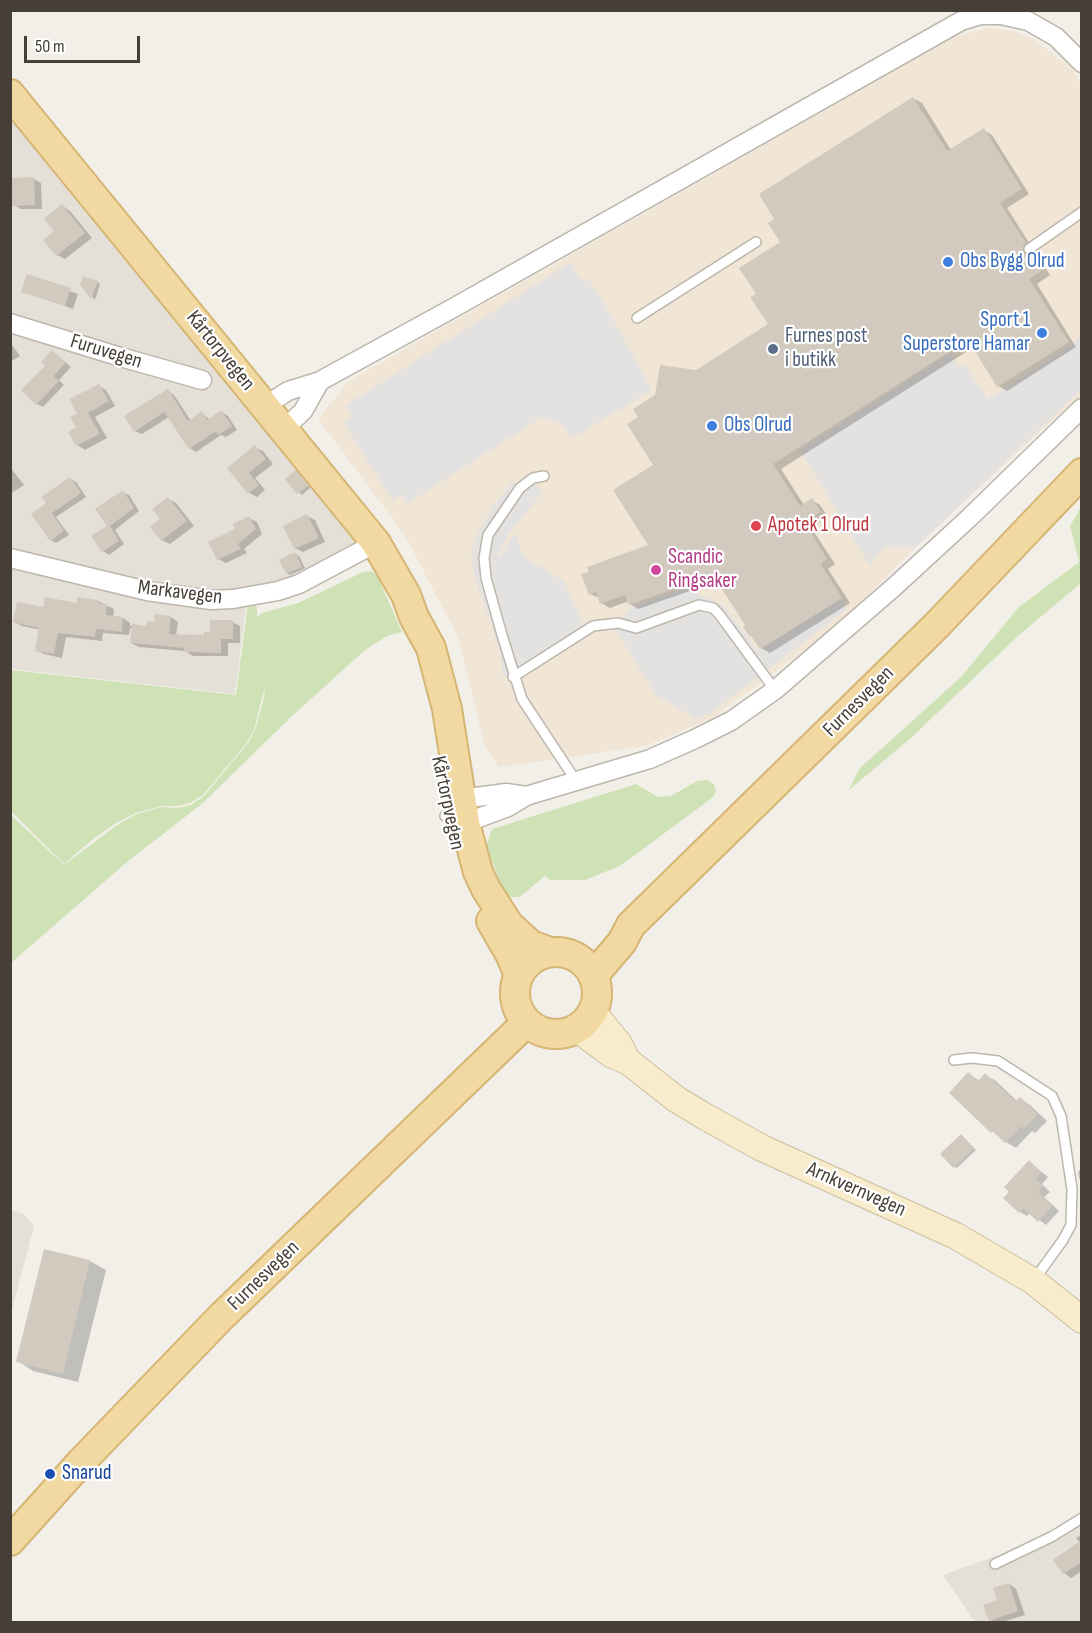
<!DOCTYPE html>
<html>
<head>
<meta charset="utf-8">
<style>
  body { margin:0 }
  #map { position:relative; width:1092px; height:1633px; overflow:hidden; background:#f2efe8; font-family:"Sofia Sans Condensed",sans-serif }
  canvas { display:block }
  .frame { position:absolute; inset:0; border:12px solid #453f38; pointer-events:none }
  .scale { position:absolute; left:24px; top:36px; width:116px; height:27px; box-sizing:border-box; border:3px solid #453f38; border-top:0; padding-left:8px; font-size:18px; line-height:21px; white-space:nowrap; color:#453f38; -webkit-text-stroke:4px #fff; paint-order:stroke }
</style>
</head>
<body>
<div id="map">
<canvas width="1092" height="1633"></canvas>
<div class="frame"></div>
<div class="scale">50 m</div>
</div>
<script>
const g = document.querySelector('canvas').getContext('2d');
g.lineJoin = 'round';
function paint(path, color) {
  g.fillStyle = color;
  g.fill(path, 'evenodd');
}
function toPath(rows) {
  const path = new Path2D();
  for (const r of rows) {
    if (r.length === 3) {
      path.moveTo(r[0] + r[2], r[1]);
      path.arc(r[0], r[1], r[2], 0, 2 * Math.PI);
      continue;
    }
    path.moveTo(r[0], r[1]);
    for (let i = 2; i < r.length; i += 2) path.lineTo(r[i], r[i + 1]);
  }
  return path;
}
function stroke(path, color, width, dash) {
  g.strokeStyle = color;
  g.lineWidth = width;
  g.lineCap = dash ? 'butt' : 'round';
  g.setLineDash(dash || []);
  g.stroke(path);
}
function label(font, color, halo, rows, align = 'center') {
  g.font = font + ' "Sofia Sans Condensed",sans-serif';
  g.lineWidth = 4.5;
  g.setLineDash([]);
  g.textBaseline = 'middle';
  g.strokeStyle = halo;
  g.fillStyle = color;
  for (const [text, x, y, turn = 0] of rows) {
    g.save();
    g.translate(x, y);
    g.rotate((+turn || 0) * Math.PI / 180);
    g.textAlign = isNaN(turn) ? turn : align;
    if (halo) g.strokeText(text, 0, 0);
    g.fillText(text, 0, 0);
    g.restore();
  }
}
paint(toPath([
  [10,106,359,540,331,560,291,578,248,589,235,694,11,669],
  [11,1210,24,1214,34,1226,11,1314],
  [1081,1524,1081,1622,975,1622,943,1575,996,1556,1012,1561]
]), '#e5e0d7');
paint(toPath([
  [988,28,1013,31,1033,39,1074,70,1081,87,1081,397,1040,431,915,548,835,628,712,718,646,746,499,767,485,747,458,637,404,534,318,419,349,381,956,36]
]), '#f1e5d6');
paint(toPath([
  [1081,507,1081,583,1019,635,912,737,849,790,859,769,961,677,1019,607,1079,562,1070,526],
  [371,571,377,575,402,632,387,636,365,650,291,717,203,803,127,862,11,963,10,814,64,865,117,825,137,814,162,807,177,808,191,805,204,796,248,743,255,730,264,698,265,686,254,730,246,744,203,795,190,803,177,806,162,806,136,813,116,823,92,840,64,864,11,811,11,670,236,695,248,603,257,607,257,617,262,613,298,603,363,572],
  [707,780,714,784,716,792,712,798,620,866,585,880,550,880,545,876,520,897,506,897,486,846,492,829,636,784,658,797,671,796,697,781]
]), '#cfe2b6');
paint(toPath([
  [571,262,580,279,590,281,607,308,652,390,572,438,562,424,542,417,407,504,401,494,392,500,343,422,352,416,346,405],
  [1081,335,1081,390,915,548,884,547,870,566,800,450,951,353,959,367,964,364,988,399,1073,344],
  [514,481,518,485,536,485,543,491,508,535,498,555,501,556,513,534,517,537,521,551,527,559,564,581,584,626,569,641,513,677,503,677,499,648,474,574,471,560,472,547,479,531,494,504],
  [694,585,699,595,723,605,758,651,840,600,847,609,711,713,696,719,656,695,615,629,630,608]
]), '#e4e2e0');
paint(toPath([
  [913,98,922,103,951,150,984,130,992,135,1029,194,1007,208,1033,249,1031,252,1031,256,1041,261,1050,275,1037,284,1076,347,1007,391,998,386,974,347,781,469,804,505,812,500,820,505,828,517,815,525,818,529,814,532,835,564,828,569,850,603,770,653,761,648,719,581,638,609,630,604,629,601,610,608,601,603,600,598,590,594,650,545,655,466,697,371,770,325,758,294,782,243],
  [34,179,41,183,42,209,21,209,14,205],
  [63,206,70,211,92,238,65,259,57,255],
  [28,276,78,294,73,309,23,291],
  [97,282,100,284,95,300,82,285],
  [10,342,20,356,10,362],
  [53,352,71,367,59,380,64,385,43,407,37,404],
  [99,386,106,390,115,406,95,417,107,438,85,450,77,445,70,432,78,427,79,415],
  [168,391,174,395,191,421,202,413,210,420,222,412,228,416,237,430,226,437,221,435,196,452,190,448,169,417,142,434,135,431],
  [255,447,263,451,273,464,255,478,265,490,257,497,249,493,229,469],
  [10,467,24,485,10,494],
  [299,474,310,488,302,495,287,480],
  [70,479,76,482,86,497,56,517,69,535,56,543,51,540,48,504],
  [123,492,129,495,139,511,115,530,124,544,109,555,103,551,109,526],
  [168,499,176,503,194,526,170,544,162,540,162,520],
  [307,516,315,520,325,542,303,552,295,548],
  [249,518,257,522,262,534,244,549,247,553,226,563,218,559,237,530],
  [295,554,299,556,305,568,290,575,287,573],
  [98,601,114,609,113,617,123,618,130,623,130,626,148,628,171,617,178,622,176,636,205,636,232,622,240,626,240,643,228,643,228,656,193,656,185,651,139,647,131,643,133,628,130,628,129,635,103,633,102,641,66,637,62,658,44,654,37,650,41,630,22,626,14,622,44,609],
  [969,1074,980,1081,985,1075,996,1081,1017,1101,1020,1099,1030,1105,1047,1121,1035,1133,1032,1131,1016,1148,1006,1142,992,1131],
  [962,1136,976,1150,957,1168,953,1166],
  [1029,1162,1048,1177,1042,1184,1050,1192,1044,1197,1059,1211,1046,1225,1030,1213,1027,1216,1020,1212],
  [1082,1167,1082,1181,1079,1179,1078,1172],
  [45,1250,90,1261,106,1270,78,1382,33,1371,18,1361],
  [1082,1535,1082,1571,1071,1578,1064,1573,1080,1543,1076,1538],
  [1009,1584,1016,1589,1025,1615,1002,1622,995,1622,990,1620]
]), '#0003');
paint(toPath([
  [913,97,947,151,984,128,1000,154,1022,189,1000,203,1026,243,1023,247,1023,252,1027,255,1033,255,1043,270,1029,279,1069,342,997,387,968,340,773,464,800,506,812,498,821,512,808,520,810,524,807,526,827,559,821,564,842,598,760,649,751,636,750,637,743,627,745,625,713,575,629,605,625,595,600,604,596,592,589,595,581,574,589,572,587,567,648,545,613,490,653,465,627,424,638,417,633,409,655,395,660,365,696,370,768,324,750,297,756,294,739,268,780,242,768,223,774,219,759,194],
  [34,177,35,205,12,206,11,178],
  [62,204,85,233,56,256,43,240,54,231,44,219],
  [27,274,71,288,65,306,21,292],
  [83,276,98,281,91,299,80,285],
  [52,350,66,362,54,376,59,381,36,405,21,390,45,366,41,362],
  [99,384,109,401,88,413,100,434,76,446,68,432,76,427,70,417,77,414,69,399],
  [168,389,188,421,202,411,207,420,221,410,232,426,218,435,216,431,189,449,164,412,134,432,124,416],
  [255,445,266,459,249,473,259,485,248,494,227,468],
  [296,470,308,486,297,494,285,479],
  [70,477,81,493,52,513,64,531,50,541,31,514,46,503,41,497],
  [123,490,134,508,110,526,119,541,102,552,91,536,107,526,95,509],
  [168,497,187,521,161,541,150,527,160,519,152,509],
  [307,514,319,538,294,549,283,526],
  [249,516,256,529,238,544,241,549,217,560,208,542,235,529,233,524],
  [295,552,302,567,286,574,279,560],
  [45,597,77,603,77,597,98,600,98,603,107,604,106,615,123,617,122,632,96,629,95,637,58,633,54,654,35,651,39,628,13,622,17,602,43,607],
  [155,614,171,616,169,634,204,635,204,632,210,632,210,620,233,620,233,639,221,639,221,653,184,652,184,648,130,643,132,624,146,626,147,621,154,622],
  [968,1072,978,1081,985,1073,1015,1101,1020,1097,1038,1114,1024,1129,1021,1126,1005,1143,993,1131,991,1133,949,1093],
  [961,1134,974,1148,953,1168,940,1154],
  [1029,1160,1041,1172,1035,1179,1043,1186,1038,1192,1052,1206,1038,1222,1023,1208,1019,1213,1003,1198,1009,1192,1004,1187],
  [44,1249,90,1260,63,1374,16,1362],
  [1082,1540,1082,1562,1063,1574,1053,1560],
  [1009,1583,1018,1611,989,1621,983,1605,997,1600,993,1588]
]), '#d2cabf');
const lane = toPath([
  [1029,249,1082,212],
  [637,318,756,242],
  [544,476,533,478,520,488,488,535,484,558,486,578,502,635,522,699,576,781],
  [513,677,593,626,618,623,636,628,699,605,713,608,719,614,775,690],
  [455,805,445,816,460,821],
  [954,1060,972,1058,998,1061,1052,1096,1061,1116,1072,1189,1071,1225,1063,1240,1034,1280],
  [995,1564,1053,1536,1082,1518]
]);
const street = toPath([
  [10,323,124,358,202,380],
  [265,406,288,391,320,381,455,307,961,21,981,15,1001,15,1028,21,1056,37,1082,63],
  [284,429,303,411,320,381],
  [10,558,147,591,211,600,233,599,278,591,299,584,376,543],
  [461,799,506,793,526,796],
  [465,823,508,807,526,796,650,759,695,739,731,721,775,690,894,587,969,518,1082,408]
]);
const secondary = toPath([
  [592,1011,619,1044,624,1054],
  [576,1028,611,1054,629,1062,676,1099,704,1116,762,1148,956,1236,1033,1281,1082,1320]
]);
const primary = toPath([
  [10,94,376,543,406,595,414,617,431,648,447,709,465,823,478,872,486,889,509,925,531,945,550,952],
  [491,921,510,954,519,975],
  [556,993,41],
  [593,976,622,942,631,925,936,626,1082,473],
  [10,1541,82,1461,221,1317,527,1022]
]);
stroke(lane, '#bcb6ac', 12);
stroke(street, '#bcb6ac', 21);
stroke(secondary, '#ccbf9d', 28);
stroke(primary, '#d5b573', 32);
stroke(lane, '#fff', 9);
stroke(street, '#fff', 18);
stroke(secondary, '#f8eccc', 26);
stroke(primary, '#f2d9a1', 28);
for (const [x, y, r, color] of [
  [948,262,6,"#3f7fe0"],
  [1042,333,6,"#3f7fe0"],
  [773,349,6,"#5c6f8a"],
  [712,426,6,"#3f7fe0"],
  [756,526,6,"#e0444e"],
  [656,570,6,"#d1479c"],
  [50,1474,6,"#1a4fb4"]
]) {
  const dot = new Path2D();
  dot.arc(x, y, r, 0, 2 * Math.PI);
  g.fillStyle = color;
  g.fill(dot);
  stroke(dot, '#fff', 2);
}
label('21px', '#366cbe', '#fff', [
  ["Obs Bygg Olrud",960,262],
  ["Sport 1",1030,321,"right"],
  ["Superstore Hamar",1030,345,"right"],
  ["Obs Olrud",724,426]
], 'left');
label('21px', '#4e5e75', '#fff', [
  ["Furnes post",785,337],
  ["i butikk",785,361]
], 'left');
label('21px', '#453f38', '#fff', [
  ["Kårtorpvegen",220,351,51],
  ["Furuvegen",106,352,17],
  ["Markavegen",180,593,7],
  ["Furnesvegen",859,702,-45],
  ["Kårtorpvegen",447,803,78],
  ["Arnkvernvegen",856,1190,24],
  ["Furnesvegen",264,1276,-44]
]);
label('21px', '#be3a42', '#fff', [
  ["Apotek 1 Olrud",768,526]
], 'left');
label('21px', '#b23c85', '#fff', [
  ["Scandic",668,558],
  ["Ringsaker",668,582]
], 'left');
label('21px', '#164399', '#fff', [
  ["Snarud",62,1474]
], 'left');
</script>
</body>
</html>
